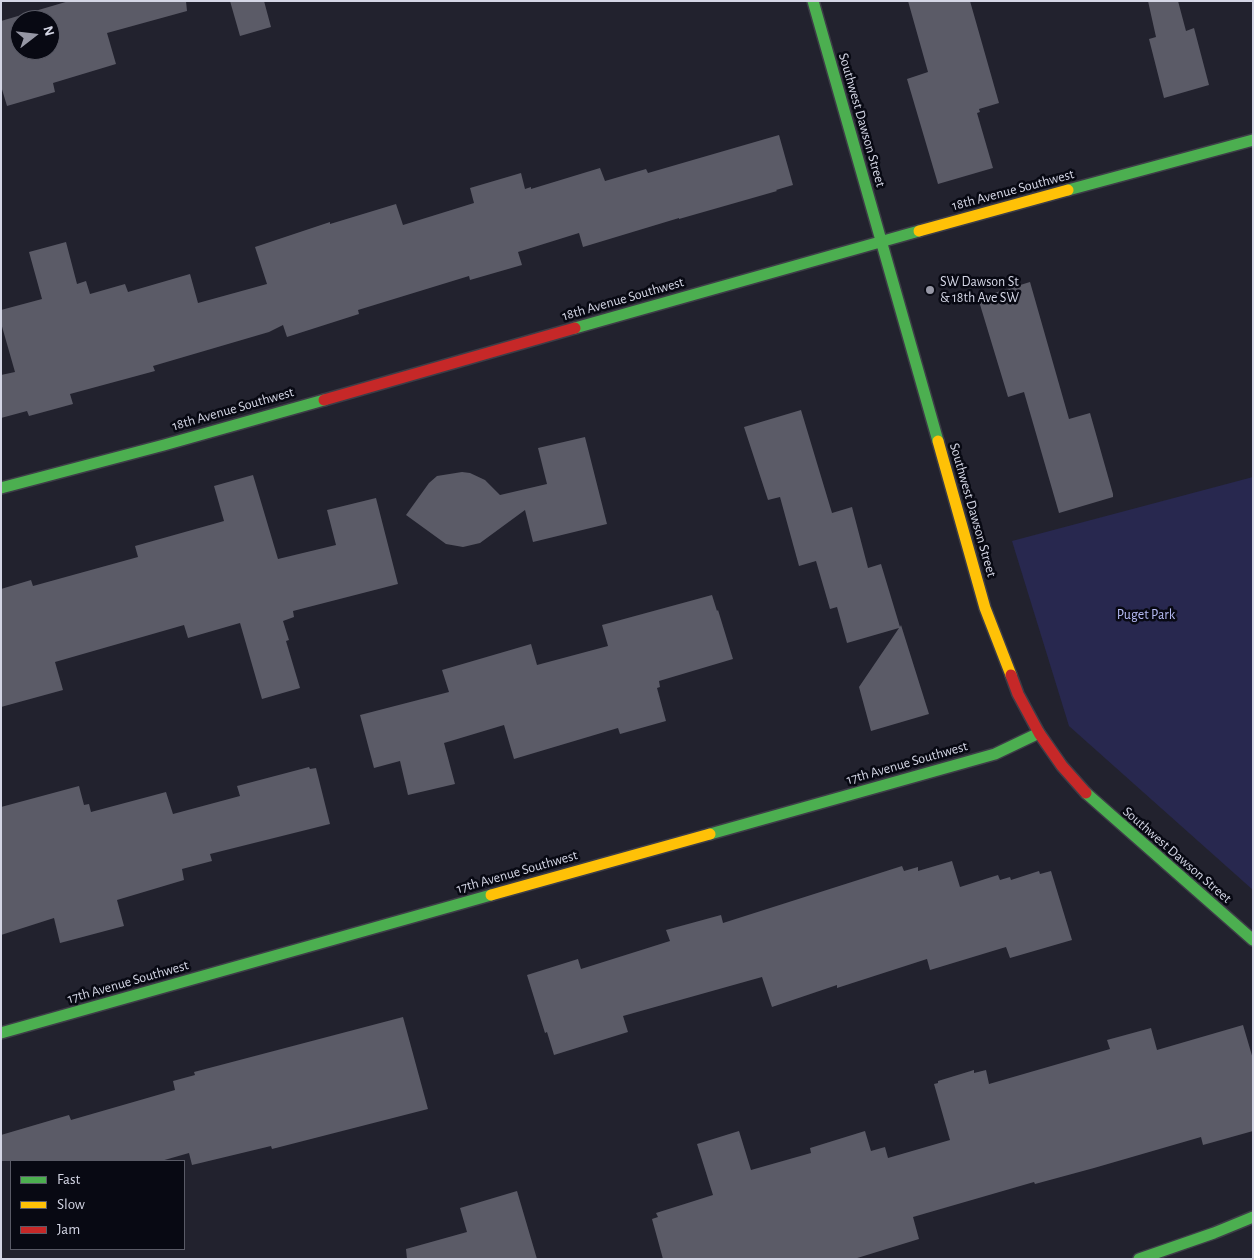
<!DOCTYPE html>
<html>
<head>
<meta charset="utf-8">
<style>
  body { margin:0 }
  #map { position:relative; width:1254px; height:1260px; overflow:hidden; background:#22222e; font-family:"Alegreya Sans",sans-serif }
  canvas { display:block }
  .frame { position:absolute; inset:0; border:2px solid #d4d6e5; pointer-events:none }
  .legend { position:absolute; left:10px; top:1160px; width:175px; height:90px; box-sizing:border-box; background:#080913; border:1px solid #5a5b67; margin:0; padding:6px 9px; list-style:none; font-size:15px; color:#d4d6e5 }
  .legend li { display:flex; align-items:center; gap:10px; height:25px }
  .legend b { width:25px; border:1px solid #5a5b67 }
  .north { position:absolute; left:10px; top:10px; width:50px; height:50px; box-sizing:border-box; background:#080913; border:1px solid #5a5b67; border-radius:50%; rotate:74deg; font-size:14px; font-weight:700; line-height:20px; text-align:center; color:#d4d6e5 }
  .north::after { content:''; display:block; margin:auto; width:18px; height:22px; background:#9697a5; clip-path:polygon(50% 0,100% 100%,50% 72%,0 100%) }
</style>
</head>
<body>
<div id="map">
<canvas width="1254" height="1260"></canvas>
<div class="frame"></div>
<ul class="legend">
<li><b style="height:6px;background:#4caf50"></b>Fast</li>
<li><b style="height:6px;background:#ffc107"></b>Slow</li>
<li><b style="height:6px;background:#c62828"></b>Jam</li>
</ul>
<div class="north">N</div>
</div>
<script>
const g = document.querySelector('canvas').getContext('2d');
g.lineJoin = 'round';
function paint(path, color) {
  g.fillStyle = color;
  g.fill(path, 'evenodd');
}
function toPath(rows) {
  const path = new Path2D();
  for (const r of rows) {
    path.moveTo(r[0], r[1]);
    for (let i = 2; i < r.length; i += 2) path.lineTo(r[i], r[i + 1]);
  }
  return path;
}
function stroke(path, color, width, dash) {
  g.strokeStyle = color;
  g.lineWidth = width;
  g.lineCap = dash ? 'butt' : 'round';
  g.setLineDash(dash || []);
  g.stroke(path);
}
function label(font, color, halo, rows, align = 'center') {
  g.font = font + ' "Alegreya Sans",sans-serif';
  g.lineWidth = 5;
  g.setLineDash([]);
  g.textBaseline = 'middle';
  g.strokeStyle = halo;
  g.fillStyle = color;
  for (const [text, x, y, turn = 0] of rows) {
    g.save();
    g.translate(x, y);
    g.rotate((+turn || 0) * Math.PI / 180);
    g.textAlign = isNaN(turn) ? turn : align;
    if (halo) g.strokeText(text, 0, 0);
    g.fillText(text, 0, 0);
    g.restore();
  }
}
paint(toPath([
  [1253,477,1253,890,1069,726,1012,541]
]), '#28284f');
paint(toPath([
  [69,1,186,1,187,11,107,33,116,64,53,83,55,92,7,106,1,86,1,21],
  [20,20,50,20,50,50,20,50],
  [230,1,264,1,271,27,240,36],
  [908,1,970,1,999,103,979,109,980,112,977,113,993,168,938,184,907,79,928,72],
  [1148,1,1178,1,1186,31,1194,28,1209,85,1164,98,1149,39,1156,37],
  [779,135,793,185,776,190,777,191,679,219,679,218,583,247,579,233,518,252,522,265,470,280,469,276,358,310,359,314,287,337,283,325,269,332,153,366,155,371,70,394,73,404,29,416,27,411,1,418,1,375,15,372,1,323,1,310,42,299,29,252,66,242,77,284,86,281,90,294,125,284,128,292,190,274,198,303,267,284,255,247,330,222,330,224,396,204,403,225,474,203,470,188,521,173,525,189,531,187,531,189,600,168,605,181,646,169,648,173],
  [1030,282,1069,419,1090,413,1113,494,1113,497,1059,513,1024,392,1008,397,978,298],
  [801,410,832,513,852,507,868,568,881,564,900,627,901,625,929,714,871,731,859,687,899,628,847,643,837,607,830,609,816,561,799,566,780,497,768,500,744,427],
  [585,437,607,524,533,542,525,510,480,543,463,547,446,544,406,515,429,483,437,476,462,472,470,473,485,480,500,495,547,484,538,448],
  [253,475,278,559,336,545,327,510,376,498,398,584,293,611,294,617,283,621,289,640,286,641,300,688,262,699,240,623,188,638,184,625,55,662,63,690,1,707,1,589,31,580,33,586,138,557,135,546,224,521,214,486],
  [712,595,717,611,718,610,733,659,659,681,660,687,657,688,666,721,620,734,618,728,514,759,504,725,444,743,455,784,408,795,400,761,374,768,360,715,449,692,442,670,531,644,537,665,608,646,602,625],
  [309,767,310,769,316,768,330,824,210,854,212,861,182,869,184,880,117,900,124,926,60,943,54,918,1,935,1,807,79,786,84,805,89,804,91,812,166,792,173,814,240,796,237,786],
  [952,861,960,887,998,875,1000,880,1010,877,1011,880,1039,871,1040,874,1051,871,1072,940,1010,958,1006,947,930,970,927,959,837,988,837,985,772,1007,762,977,623,1016,628,1032,554,1055,547,1032,545,1033,527,975,578,959,581,969,670,941,666,930,721,915,723,923,902,866,904,871,918,867,918,871],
  [403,1017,428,1109,272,1149,271,1146,192,1165,189,1153,161,1161,1,1161,1,1135,69,1115,71,1120,175,1090,173,1081,195,1075,194,1072],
  [1243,1025,1253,1059,1253,1131,1203,1145,1201,1137,1094,1168,1035,1184,1034,1182,913,1217,919,1239,854,1259,663,1259,652,1219,658,1217,656,1213,713,1195,697,1144,739,1131,751,1170,811,1153,810,1148,865,1131,871,1151,885,1147,888,1158,950,1140,934,1084,938,1083,938,1081,974,1070,974,1073,986,1070,989,1084,1110,1049,1107,1040,1151,1028,1157,1050],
  [517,1191,537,1259,407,1259,406,1249,467,1232,460,1208]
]), '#5b5b67');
const fast = toPath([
  [813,1,938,441],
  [1068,190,1253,140],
  [575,328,919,231],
  [1,488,164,445,324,400],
  [1086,793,1253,940],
  [710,834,995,754,1039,733],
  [1,1033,491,895],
  [1139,1259,1214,1233,1253,1217]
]);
const slow = toPath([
  [919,231,1068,190],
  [938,441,985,608,1011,675],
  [491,895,710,834]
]);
const jam = toPath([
  [324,400,575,328],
  [1011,675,1018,694,1039,733,1062,766,1086,793]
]);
stroke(fast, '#3d3d47', 14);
stroke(slow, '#3d3d47', 14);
stroke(jam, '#3d3d47', 14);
stroke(fast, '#4caf50', 11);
stroke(slow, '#ffc107', 11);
stroke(jam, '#c62828', 11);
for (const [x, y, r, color] of [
  [930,290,5,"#9697a5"]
]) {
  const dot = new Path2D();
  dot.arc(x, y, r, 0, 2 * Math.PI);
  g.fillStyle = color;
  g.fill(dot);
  stroke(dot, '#080913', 2);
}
label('14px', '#d4d6e5', '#080913', [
  ["Southwest Dawson Street",862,120,74],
  ["18th Avenue Southwest",1013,190,-15],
  ["18th Avenue Southwest",623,299,-16],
  ["18th Avenue Southwest",233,409,-16],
  ["Southwest Dawson Street",973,510,74],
  ["17th Avenue Southwest",907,763,-16],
  ["Southwest Dawson Street",1177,855,41],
  ["17th Avenue Southwest",517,872,-16],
  ["17th Avenue Southwest",128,982,-16]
]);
label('14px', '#d4d6e5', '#080913', [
  ["SW Dawson St",940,282],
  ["& 18th Ave SW",940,298]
], 'left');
label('14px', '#b5baf3', '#080913', [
  ["Puget Park",1146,615]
]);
</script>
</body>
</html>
